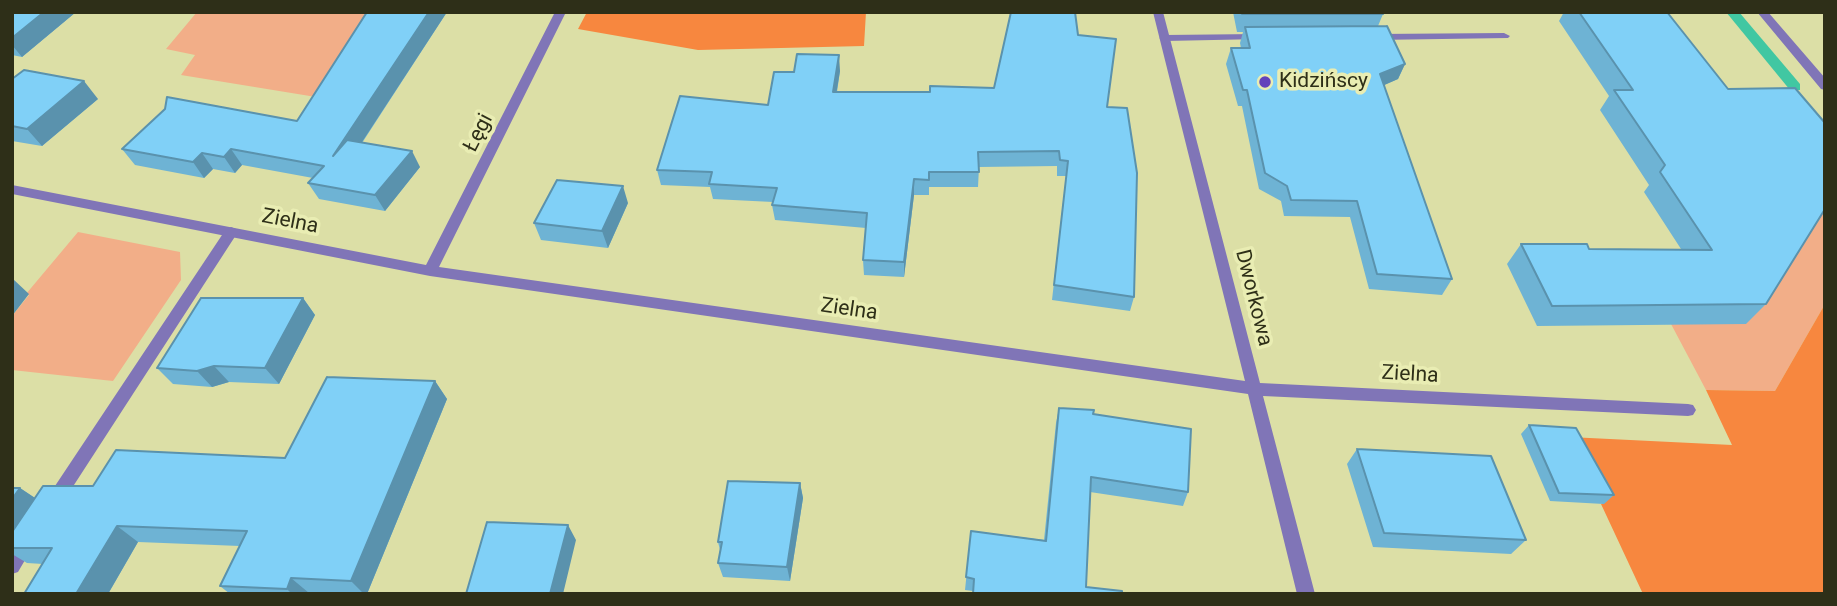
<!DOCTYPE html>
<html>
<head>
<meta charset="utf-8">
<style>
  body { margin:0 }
  #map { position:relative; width:1837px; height:606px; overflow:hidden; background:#dcdfa6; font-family:Roboto,sans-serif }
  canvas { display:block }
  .frame { position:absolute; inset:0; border:14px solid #2e2f18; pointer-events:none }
</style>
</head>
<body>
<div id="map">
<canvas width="1837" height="606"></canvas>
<div class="frame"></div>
</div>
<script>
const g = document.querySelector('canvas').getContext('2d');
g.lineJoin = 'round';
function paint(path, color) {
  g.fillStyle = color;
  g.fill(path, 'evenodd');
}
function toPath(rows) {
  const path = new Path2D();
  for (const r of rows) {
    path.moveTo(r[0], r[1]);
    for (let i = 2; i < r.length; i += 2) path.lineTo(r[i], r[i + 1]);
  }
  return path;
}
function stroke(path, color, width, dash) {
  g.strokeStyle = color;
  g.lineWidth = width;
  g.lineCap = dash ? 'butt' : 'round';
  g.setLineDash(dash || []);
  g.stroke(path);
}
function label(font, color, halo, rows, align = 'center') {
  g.font = font + ' Roboto,sans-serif';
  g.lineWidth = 7;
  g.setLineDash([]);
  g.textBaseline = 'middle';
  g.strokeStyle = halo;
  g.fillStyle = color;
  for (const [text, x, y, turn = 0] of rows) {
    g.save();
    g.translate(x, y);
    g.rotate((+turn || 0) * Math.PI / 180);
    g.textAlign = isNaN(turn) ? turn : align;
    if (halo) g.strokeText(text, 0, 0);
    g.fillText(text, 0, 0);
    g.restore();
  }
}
paint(toPath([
  [197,12,382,12,316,97,181,75,195,55,166,49],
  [1825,203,1825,304,1775,391,1706,390,1671,324],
  [78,232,180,252,181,280,113,381,12,370,12,316,29,295,26,294]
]), '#f2ae88');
paint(toPath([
  [587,12,866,12,864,46,698,50,578,29],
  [1825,304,1825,594,1643,594,1601,504,1604,503,1569,437,1732,445,1706,390,1775,391]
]), '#f7873f');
paint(toPath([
  [1726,12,1739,12,1800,84,1800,90,1790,90,1726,12]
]), '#41c7a2');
paint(toPath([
  [1757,12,1768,12,1825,78,1825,90,1821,89,1757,12],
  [1504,33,1510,36,1508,38,1376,40,1370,37,1376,34,1504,33],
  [1258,34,1264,37,1262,39,1165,41,1159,38,1165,35,1258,34],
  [231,227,236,229,238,232,236,235,61,505,55,507,49,505,47,500,49,495,226,229,231,227],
  [27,535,33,538,35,543,18,572,12,574,12,551,21,538,27,535]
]), '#8075b7');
paint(toPath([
  [555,12,566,12,439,267,1245,381,1153,12,1163,12,1260,383,1688,404,1693,405,1696,410,1693,415,1688,416,1263,396,1315,594,1297,594,1248,394,430,276,12,194,12,185,426,265,555,12]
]), '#8075b7');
paint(toPath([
  [12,12,76,12,22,57,12,55],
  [367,12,447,12,362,143,420,167,385,211,319,199,308,183,313,178,242,165,235,173,213,169,204,178,135,165,122,149,297,121],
  [1233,12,1382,12,1383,14,1378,26,1405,64,1398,79,1384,85,1452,279,1442,295,1369,289,1350,217,1284,216,1281,201,1259,189,1242,106,1238,106,1226,64,1231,48,1241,48,1240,43,1243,32,1237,32],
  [1564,12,1667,12,1766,304,1746,324,1537,326,1507,264,1521,244,1589,249,1681,249,1644,192,1649,185,1600,110,1609,96,1559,21],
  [1078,35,1107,107,1134,297,1130,311,1052,300,1066,176,1057,176,1057,166,979,167,978,187,929,187,929,195,914,195,904,277,864,275,863,260,866,228,775,220,772,205,773,202,713,199,710,187,661,185,657,170,768,105,794,72,840,71,837,92,930,92,994,88],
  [12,79,98,99,42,146,12,141],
  [628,203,608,248,541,240,534,223],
  [303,298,315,315,279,384,229,382,212,387,173,384,157,368],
  [435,381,447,399,367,594,230,594,220,586,240,546,138,542,108,594,24,594,43,564,27,563,12,554,12,488,20,488,35,498,93,486,285,458],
  [1059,408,1093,414,1188,492,1183,506,1090,492,1086,587,973,591,965,590,971,531,1044,540,1056,423],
  [1529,425,1614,495,1604,504,1550,501,1521,434],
  [1357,449,1526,540,1511,554,1373,547,1347,464],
  [800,483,803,498,790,581,723,577,718,563,720,550,718,542]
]), '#6eb3d4');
paint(toPath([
  [44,12,76,12,22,57,12,45,12,38],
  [429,12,447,12,343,171,333,156],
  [839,55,840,71,834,107,833,92],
  [1405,64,1398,79,1373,90,1380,74],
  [84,81,98,99,42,146,27,129],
  [231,149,242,165,235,173,224,157],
  [412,151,420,167,385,211,375,195],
  [202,153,213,169,204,178,193,162],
  [914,179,914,195,904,277,904,262],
  [623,186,628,203,608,248,602,231],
  [13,279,29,294,12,316,12,280],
  [303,298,315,315,279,384,265,368],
  [214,366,229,382,212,387,197,371],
  [435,381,447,399,367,594,364,594,351,581],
  [800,483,803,498,790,581,787,567],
  [20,488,41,502,12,546,12,499],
  [568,525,576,540,563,594,550,594],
  [117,526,138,542,108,594,76,594],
  [291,578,309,593,309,594,292,594,287,589]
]), '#5a92ad');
const building = toPath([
  [12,12,44,12,12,38,12,12],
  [367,12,429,12,333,156,347,140,412,151,375,195,308,183,324,166,231,149,224,157,202,153,193,162,122,149,165,109,167,97,297,121,367,12],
  [1011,12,1075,12,1078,35,1116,39,1107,107,1127,108,1137,173,1134,297,1054,285,1068,161,1060,160,1059,151,978,152,979,172,929,172,929,180,914,179,904,262,863,260,867,213,772,205,777,188,709,184,712,172,657,170,680,96,768,105,774,72,794,72,797,54,839,55,833,92,930,92,930,86,994,88,1011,12],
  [1242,12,1382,12,1383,14,1242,14,1242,12],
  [1579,12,1667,12,1728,89,1795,88,1825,123,1825,209,1766,304,1552,306,1521,244,1587,244,1589,249,1712,250,1660,172,1665,165,1614,90,1633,90,1579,12],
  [1387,26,1405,64,1380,74,1452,279,1377,274,1357,201,1291,200,1287,186,1265,173,1247,90,1243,90,1231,48,1250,48,1245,27,1387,26],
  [24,70,84,81,27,129,12,126,12,79,24,70],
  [557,180,623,186,602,231,534,223,557,180],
  [201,298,303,298,265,368,214,366,197,371,157,368,201,298],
  [327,377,435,381,351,581,291,578,287,589,220,586,247,531,117,526,76,594,24,594,52,548,12,548,12,532,43,486,93,486,116,450,285,458,327,377],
  [1059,408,1094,410,1093,414,1191,429,1188,492,1091,477,1086,587,1122,591,1122,594,973,594,974,579,966,577,971,531,1046,541,1059,408],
  [1529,425,1576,428,1614,495,1559,493,1529,425],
  [1357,449,1491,456,1526,540,1384,533,1357,449],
  [728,481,800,483,787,567,718,563,722,542,718,542,728,481],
  [12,488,20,488,12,499,12,488],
  [487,522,568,525,550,594,466,594,487,522]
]);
paint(building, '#80d0f7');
stroke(building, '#5a92ad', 2);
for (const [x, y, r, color] of [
  [1265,82,7,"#6342bb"]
]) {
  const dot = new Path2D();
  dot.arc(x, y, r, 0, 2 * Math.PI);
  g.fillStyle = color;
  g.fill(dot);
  stroke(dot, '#e9edb3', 2.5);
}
label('21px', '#2e2f18', '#e9edb3', [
  ["Kidzińscy",1279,82]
], 'left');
label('21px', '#2e2f18', '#e9edb3', [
  ["Łęgi",479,133,-63],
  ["Zielna",290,222,11],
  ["Dworkowa",1253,298,76],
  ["Zielna",849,310,8],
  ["Zielna",1410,375,3]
]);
</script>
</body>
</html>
